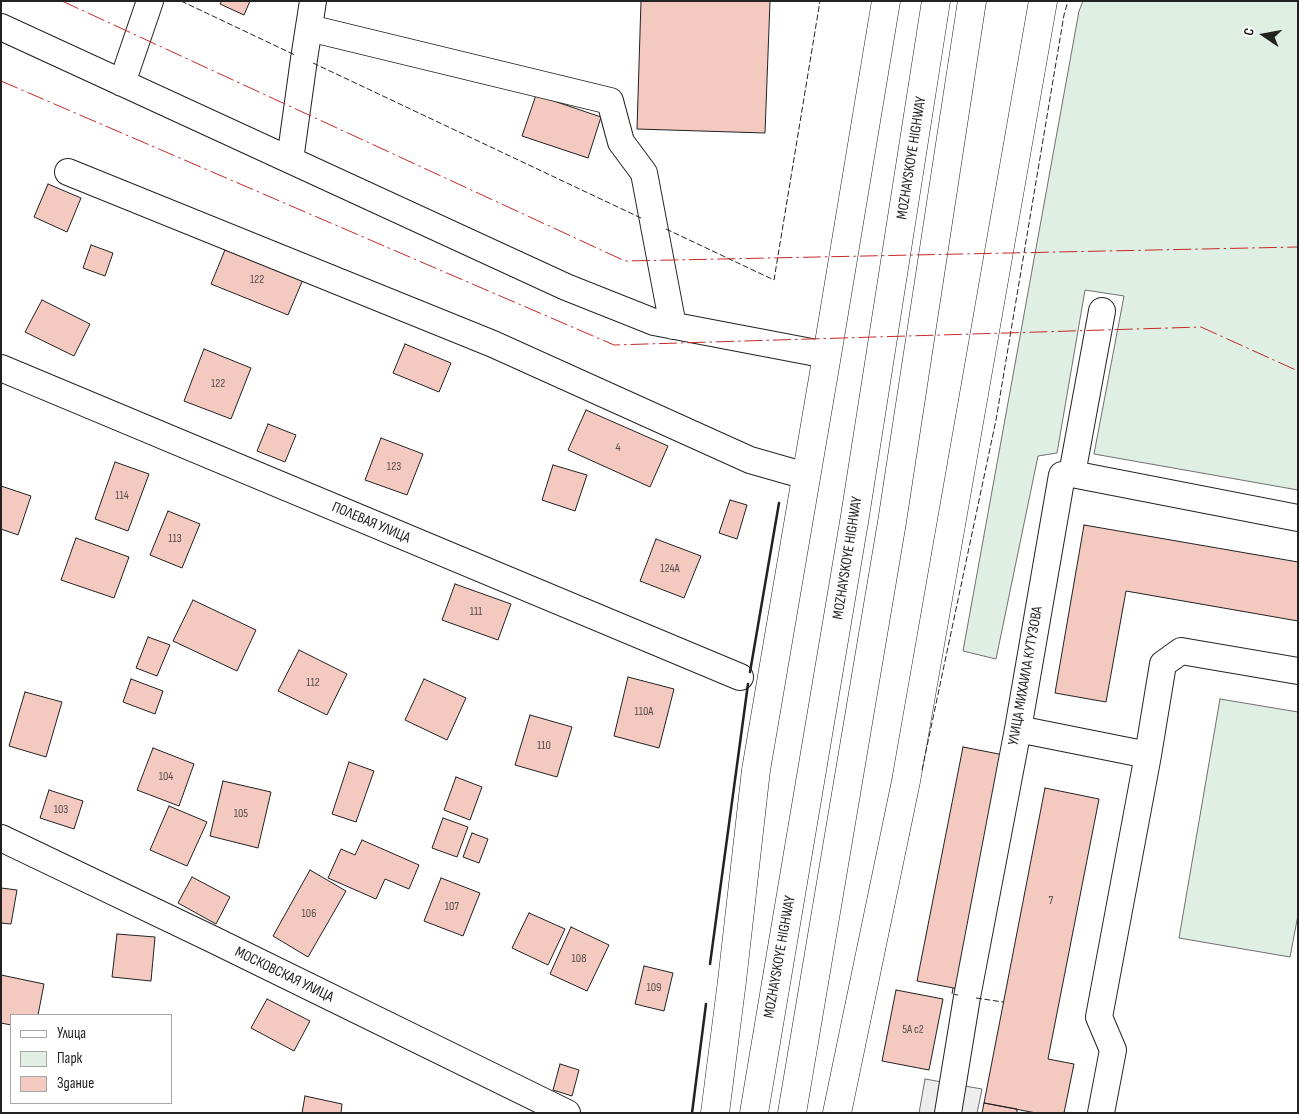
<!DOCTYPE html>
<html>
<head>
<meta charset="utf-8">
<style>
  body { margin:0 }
  #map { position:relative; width:1299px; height:1114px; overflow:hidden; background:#fff; font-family:"Sofia Sans Condensed",sans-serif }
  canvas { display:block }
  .frame { position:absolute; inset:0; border:2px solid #222; pointer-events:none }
  .legend { position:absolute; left:10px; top:1014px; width:162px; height:90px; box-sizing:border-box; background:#fff; border:1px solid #a7a7a7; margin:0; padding:6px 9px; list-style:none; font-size:15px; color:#222 }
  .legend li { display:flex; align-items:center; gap:10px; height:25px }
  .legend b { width:25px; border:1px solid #a7a7a7 }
  .north { position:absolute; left:1239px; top:10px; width:50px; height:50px; -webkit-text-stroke:4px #fff; paint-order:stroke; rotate:282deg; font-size:14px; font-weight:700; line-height:20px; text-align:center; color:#222 }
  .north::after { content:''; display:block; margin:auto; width:18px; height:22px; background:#222; clip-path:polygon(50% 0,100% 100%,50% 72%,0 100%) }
</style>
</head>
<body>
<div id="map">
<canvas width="1299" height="1114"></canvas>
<div class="frame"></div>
<ul class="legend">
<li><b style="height:6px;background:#fff"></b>Улица</li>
<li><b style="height:14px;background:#e0efe3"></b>Парк</li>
<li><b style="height:14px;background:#f3c9c0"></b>Здание</li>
</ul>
<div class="north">С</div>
</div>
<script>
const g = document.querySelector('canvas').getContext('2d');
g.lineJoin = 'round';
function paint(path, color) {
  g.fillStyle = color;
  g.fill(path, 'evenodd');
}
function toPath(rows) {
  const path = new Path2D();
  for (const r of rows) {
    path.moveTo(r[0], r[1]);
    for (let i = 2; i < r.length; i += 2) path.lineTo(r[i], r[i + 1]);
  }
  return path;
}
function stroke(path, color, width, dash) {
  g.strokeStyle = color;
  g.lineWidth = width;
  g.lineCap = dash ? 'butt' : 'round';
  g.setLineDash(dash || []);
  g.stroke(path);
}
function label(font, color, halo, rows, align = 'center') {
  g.font = font + ' "Sofia Sans Condensed",sans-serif';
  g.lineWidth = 4;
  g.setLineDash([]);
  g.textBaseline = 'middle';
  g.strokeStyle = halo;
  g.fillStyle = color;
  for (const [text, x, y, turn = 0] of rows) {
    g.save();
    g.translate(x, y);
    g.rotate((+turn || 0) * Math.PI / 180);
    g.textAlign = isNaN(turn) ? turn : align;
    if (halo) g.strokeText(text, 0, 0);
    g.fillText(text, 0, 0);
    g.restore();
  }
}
const green = toPath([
  [1083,1,1298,1,1298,490,1094,454,1124,296,1085,290,1057,453,1038,456,996,659,963,651,1079,11,1083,1],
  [1220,699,1298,712,1298,915,1290,957,1179,938,1220,699]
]);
paint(green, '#e0efe3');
stroke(green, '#6f6f6f', 1);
const parking = toPath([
  [925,1079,982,1089,977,1113,919,1113,925,1079]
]);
paint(parking, '#ededed');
stroke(parking, '#6f6f6f', 1);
const building = toPath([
  [222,1,250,1,244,15,220,4,222,1],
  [641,1,770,1,765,133,637,129,641,1],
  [536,95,601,117,588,158,522,136,536,95],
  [48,184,81,198,67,232,34,217,48,184],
  [91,245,113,253,105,276,83,268,91,245],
  [227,245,304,277,288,315,211,284,227,245],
  [42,300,90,324,74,356,25,332,42,300],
  [405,344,451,363,439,392,393,373,405,344],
  [204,349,251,368,231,419,184,401,204,349],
  [586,410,668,446,650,487,568,450,586,410],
  [268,424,296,435,285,462,257,451,268,424],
  [381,438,423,454,407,495,365,480,381,438],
  [115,462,149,474,128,531,95,519,115,462],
  [553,465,587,475,575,511,542,500,553,465],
  [1,486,31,496,18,535,1,529,1,486],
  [730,500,747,505,737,539,719,533,730,500],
  [168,511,200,524,182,568,150,555,168,511],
  [1084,525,1298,562,1298,621,1126,591,1106,702,1055,693,1084,525],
  [76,538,129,557,114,598,61,580,76,538],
  [656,539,701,556,684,598,640,581,656,539],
  [455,584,511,604,498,640,442,620,455,584],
  [193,600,256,630,237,671,173,641,193,600],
  [148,637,170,645,157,676,136,668,148,637],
  [299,650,347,674,327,715,278,691,299,650],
  [628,677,674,689,659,748,614,736,628,677],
  [131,679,163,691,155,714,123,702,131,679],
  [424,679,466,698,447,740,405,720,424,679],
  [25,692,62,702,46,757,9,746,25,692],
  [530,715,572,727,557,777,515,765,530,715],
  [963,747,1009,756,964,990,917,981,963,747],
  [153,748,194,764,179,806,137,790,153,748],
  [349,762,374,771,356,822,332,814,349,762],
  [456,777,482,787,470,820,444,810,456,777],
  [223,781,271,792,258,848,210,836,223,781],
  [1045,788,1099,799,1048,1059,1074,1064,1064,1113,1036,1113,984,1103,1045,788],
  [49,790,83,801,74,829,40,818,49,790],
  [169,806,207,822,187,866,150,850,169,806],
  [443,818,468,827,457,857,432,848,443,818],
  [472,833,488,839,479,863,463,857,472,833],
  [362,840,419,865,409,889,385,879,376,899,328,878,341,849,355,855,362,840],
  [310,870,346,891,308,957,273,936,310,870],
  [192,877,230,897,216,924,178,903,192,877],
  [441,878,480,893,463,936,424,921,441,878],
  [1,888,17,890,11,924,1,923,1,888],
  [529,913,565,929,548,965,512,948,529,913],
  [571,927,609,945,587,991,550,974,571,927],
  [117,934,155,937,151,981,112,977,117,934],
  [644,966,673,973,664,1011,635,1004,644,966],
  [1,975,44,984,38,1015,11,1015,11,1025,1,1023,1,975],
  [896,990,943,999,929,1070,882,1061,896,990],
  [267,999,310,1021,294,1051,251,1028,267,999],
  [560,1064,579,1070,572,1096,553,1090,560,1064],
  [305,1096,342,1104,341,1113,302,1113,305,1096],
  [984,1103,1017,1109,1017,1113,982,1113,984,1103]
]);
paint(building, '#f3c9c0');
stroke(building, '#222', 1);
const minor = toPath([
  [1,27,566,287,654,322,827,355],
  [309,28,610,101,621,142,644,173,673,326],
  [122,83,150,1],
  [290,160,304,59,313,1],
  [68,172,493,344,750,460,806,476],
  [1,368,740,677],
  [1072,474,1102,311],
  [1018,729,1148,755],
  [1,838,212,939,567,1113],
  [948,1113,967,997,1018,729,1062,475,1072,474,1298,518],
  [1101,1113,1113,1050,1099,1017,1148,755,1163,664,1181,651,1298,671]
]);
const major = toPath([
  [715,1113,732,981,756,770,827,355,886,1],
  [754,1113,855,516,936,1],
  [792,1113,892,522,972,1],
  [837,1113,906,781,1043,1]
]);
stroke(minor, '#222', 28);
stroke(major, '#222', 29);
stroke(minor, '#fff', 26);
stroke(major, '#fff', 28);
stroke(toPath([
  [181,1,295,55],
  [313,63,641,218],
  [666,229,774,280,820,1],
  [922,770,996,420,1064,15,1068,1],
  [953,988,952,994,958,995],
  [976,998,1003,1002]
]), '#222', 1, [6, 2.5]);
stroke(toPath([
  [750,672,779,503],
  [710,964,748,684],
  [692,1113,706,1004]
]), '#222', 2.5);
stroke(toPath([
  [62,1,625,261,1298,247],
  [1,81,614,345,1201,327,1298,371]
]), '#c62828', 1, [18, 4, 2.5, 4]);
label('12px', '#564c4a', null, [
  ["122",257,280],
  ["122",218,384],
  ["4",618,448],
  ["123",394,467],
  ["114",122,496],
  ["113",175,539],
  ["124А",670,569],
  ["111",476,612],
  ["112",313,683],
  ["110А",644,712],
  ["110",544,746],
  ["104",166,777],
  ["103",61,810],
  ["105",241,814],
  ["7",1051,901],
  ["107",452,907],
  ["106",309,914],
  ["108",579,959],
  ["109",654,988],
  ["5А с2",913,1030]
]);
label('15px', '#222', '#fff', [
  ["MOZHAYSKOYE HIGHWAY",912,158,-81],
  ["ПОЛЕВАЯ УЛИЦА",371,523,23],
  ["MOZHAYSKOYE HIGHWAY",848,558,-81],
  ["УЛИЦА МИХАИЛА КУТУЗОВА",1026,676,-80],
  ["MOZHAYSKOYE HIGHWAY",780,957,-80],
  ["МОСКОВСКАЯ УЛИЦА",284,975,26]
]);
</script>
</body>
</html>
